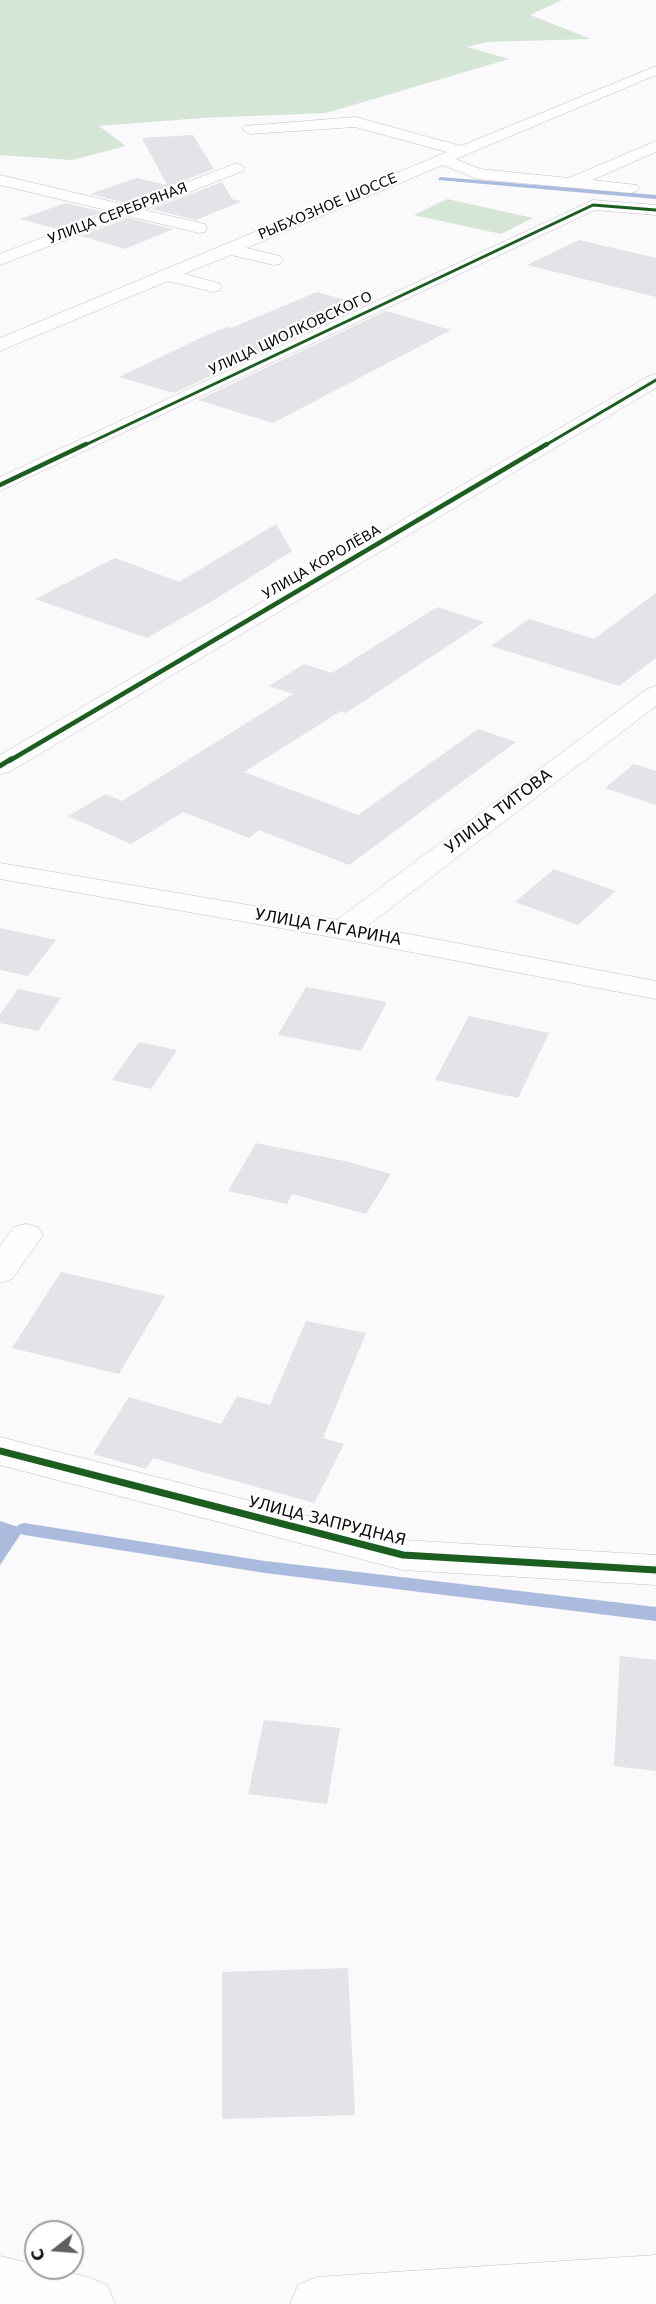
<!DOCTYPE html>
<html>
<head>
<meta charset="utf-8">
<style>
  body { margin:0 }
  #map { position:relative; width:656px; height:2304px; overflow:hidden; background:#faf9fc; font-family:"DejaVu Sans",sans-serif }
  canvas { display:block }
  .north { position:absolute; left:24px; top:2220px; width:60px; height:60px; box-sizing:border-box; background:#fff; border:2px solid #9f9da0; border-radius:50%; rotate:253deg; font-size:16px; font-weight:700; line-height:24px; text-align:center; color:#0e0a11 }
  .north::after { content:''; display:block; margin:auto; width:21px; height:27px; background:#615e63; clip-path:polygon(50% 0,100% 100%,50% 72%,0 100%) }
</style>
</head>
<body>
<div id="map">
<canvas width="656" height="2304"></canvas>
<div class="north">С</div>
</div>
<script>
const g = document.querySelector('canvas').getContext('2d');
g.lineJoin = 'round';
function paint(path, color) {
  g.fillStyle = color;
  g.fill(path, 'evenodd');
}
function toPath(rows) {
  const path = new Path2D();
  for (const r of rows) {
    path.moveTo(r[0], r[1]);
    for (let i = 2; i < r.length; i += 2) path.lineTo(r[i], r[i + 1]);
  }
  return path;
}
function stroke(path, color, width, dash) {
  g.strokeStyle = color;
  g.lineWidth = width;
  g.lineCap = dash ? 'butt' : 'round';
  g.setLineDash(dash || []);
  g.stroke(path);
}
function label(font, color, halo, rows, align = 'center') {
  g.font = font + ' "DejaVu Sans",sans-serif';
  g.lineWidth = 4.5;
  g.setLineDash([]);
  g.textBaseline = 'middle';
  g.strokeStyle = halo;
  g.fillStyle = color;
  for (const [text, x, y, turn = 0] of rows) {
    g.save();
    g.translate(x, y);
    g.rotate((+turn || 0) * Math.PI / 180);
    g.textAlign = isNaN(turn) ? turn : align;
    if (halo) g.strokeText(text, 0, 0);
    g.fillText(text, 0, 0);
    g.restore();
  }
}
paint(toPath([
  [0,0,562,0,530,15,591,39,487,42,467,47,509,59,326,113,202,118,99,126,126,146,72,160,0,155],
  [447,199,533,218,501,234,414,215]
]), '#d5e6d6');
paint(toPath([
  [0,1521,24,1529,0,1565]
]), '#abd');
paint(toPath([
  [440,177,656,195,656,199,438,180,440,177],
  [24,1523,265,1561,656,1607,656,1621,265,1573,24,1535,18,1533,16,1529,18,1525,24,1523]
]), '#abd');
paint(toPath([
  [193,135,214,169,126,203,90,194,136,178,167,185,142,138],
  [222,182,232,199,242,201,196,220,152,209],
  [66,203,102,212,57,229,20,219],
  [128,218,173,229,125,249,81,236],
  [579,240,656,258,656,297,527,265],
  [317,292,363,305,174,393,119,377,209,334,228,327,231,328],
  [386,311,451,330,273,423,198,400],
  [276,524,292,551,214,600,147,638,35,599,115,558,179,582],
  [656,593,656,658,619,686,491,646,529,619,594,639],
  [437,607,484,622,346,713,341,711,244,772,358,815,478,729,516,742,349,865,259,830,249,838,183,812,131,844,68,816,106,794,122,801,293,694,269,686,304,664,332,673],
  [634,764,656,771,656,805,605,788],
  [554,869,616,891,578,925,515,902],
  [0,928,56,940,28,976,0,970],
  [306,987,387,1002,361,1051,278,1035],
  [18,989,61,998,38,1031,0,1023,0,1014],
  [469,1016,549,1033,518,1098,435,1080],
  [139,1042,177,1050,151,1089,112,1080],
  [256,1143,349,1162,391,1174,366,1214,292,1194,287,1204,228,1191],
  [61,1272,165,1296,119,1374,12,1348],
  [306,1321,366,1333,323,1438,344,1444,314,1503,153,1458,146,1469,93,1454,129,1397,221,1424,237,1396,270,1405],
  [620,1656,656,1660,656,1771,614,1766],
  [264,1720,340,1728,327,1804,248,1794],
  [348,1968,355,2115,222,2119,222,1972]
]), '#e5e2e8');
const minor = toPath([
  [656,66,656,75,456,159,480,169,569,178,656,141,656,152,592,180,637,185,639,188,637,191,631,193,477,179,443,165,246,248,280,256,283,260,280,264,274,265,231,255,184,274,219,283,222,287,219,291,213,292,168,281,0,351,0,338,447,152,355,127,250,134,242,129,245,126,355,117,461,146,656,66],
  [237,163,245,168,243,171,144,210,205,224,207,228,205,232,199,233,128,216,0,265,0,254,110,211,0,185,0,175,126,205,237,163],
  [593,200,656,205,656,215,595,210,0,491,0,477,593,200],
  [656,374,656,388,9,772,0,774,0,755,649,376,656,374],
  [656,686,656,706,367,926,656,981,656,999,343,939,0,879,0,863,337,920,647,689,656,686],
  [26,1224,38,1227,43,1235,12,1279,0,1283,0,1246,14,1227,26,1224],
  [0,1437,403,1540,656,1555,656,1585,403,1570,0,1465,0,1437],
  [656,2255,656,2304,290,2304,298,2285,317,2277,656,2255],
  [0,2256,36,2265,36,2268,50,2268,88,2277,107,2285,115,2304,0,2304,0,2256]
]);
stroke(minor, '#c1bfc4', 1);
paint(minor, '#fefeff');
stroke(toPath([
  [83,446,593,205,656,210],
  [544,446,656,380]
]), '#1b5e20', 3);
stroke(toPath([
  [0,485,86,444],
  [9,761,547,444]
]), '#1b5e20', 4.5);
stroke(toPath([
  [0,766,11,759]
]), '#1b5e20', 5);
stroke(toPath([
  [0,1451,403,1555,656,1570]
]), '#1b5e20', 7);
label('14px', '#0e0a11', '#fff', [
  ["РЫБХОЗНОЕ ШОССЕ",328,207,-23],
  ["УЛИЦА СЕРЕБРЯНАЯ",118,214,-21],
  ["УЛИЦА ЦИОЛКОВСКОГО",291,334,-25],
  ["УЛИЦА КОРОЛЁВА",322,563,-30]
]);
label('16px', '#0e0a11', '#fff', [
  ["УЛИЦА ТИТОВА",499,812,-37],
  ["УЛИЦА ГАГАРИНА",328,928,10],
  ["УЛИЦА ЗАПРУДНАЯ",327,1522,14]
]);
</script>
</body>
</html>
